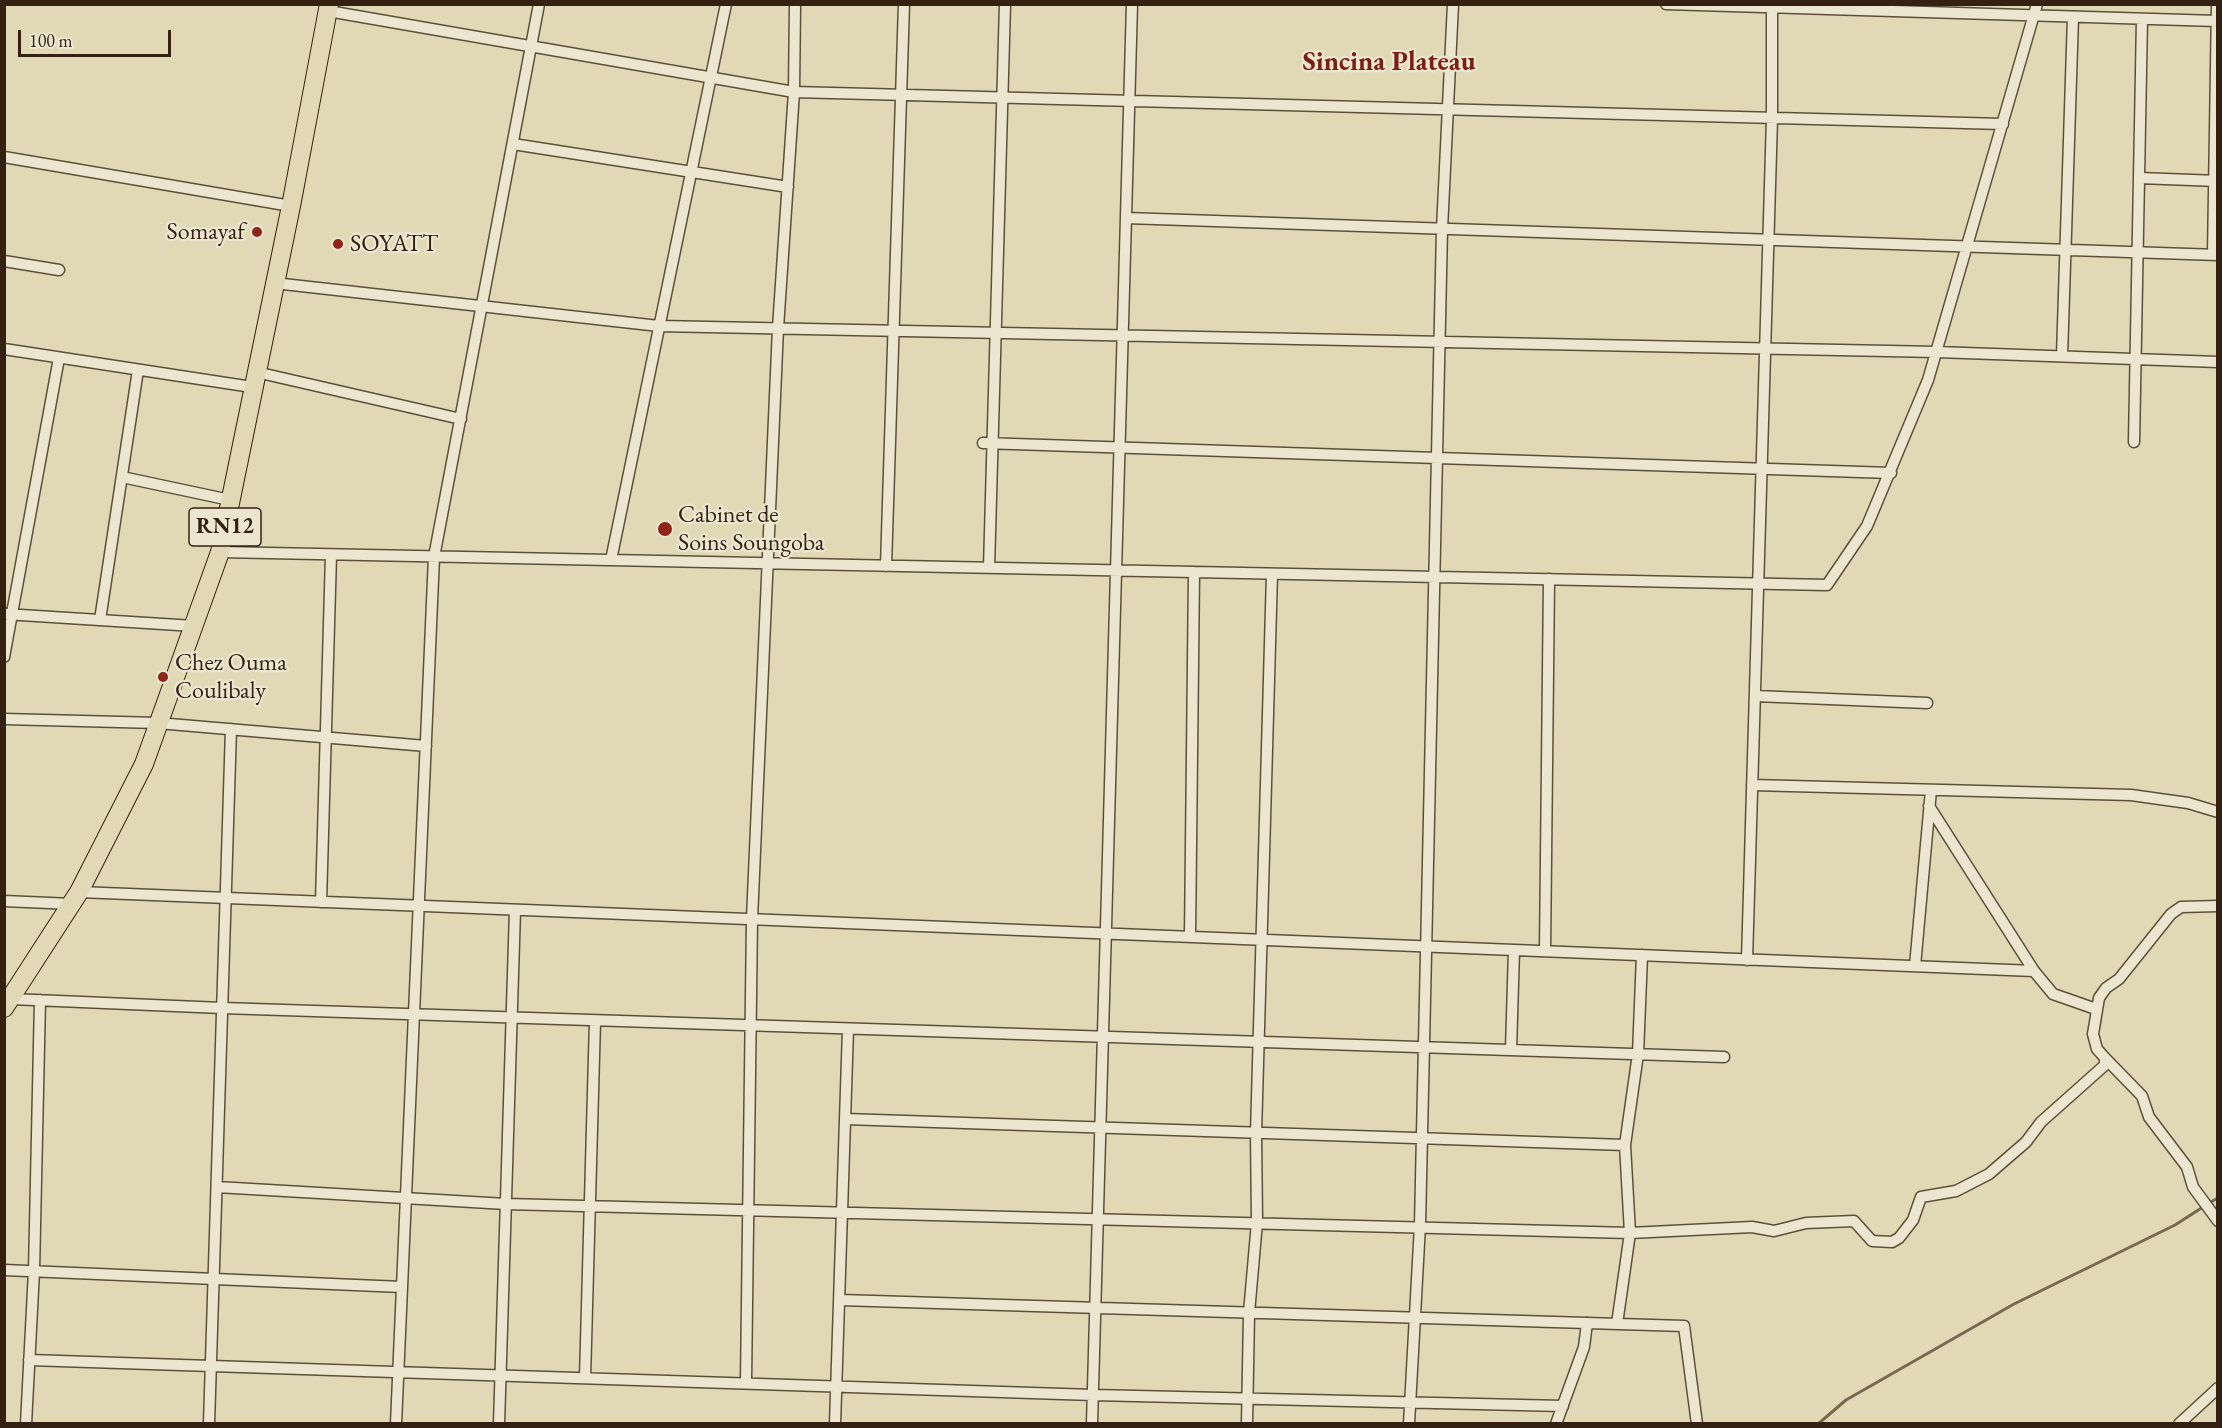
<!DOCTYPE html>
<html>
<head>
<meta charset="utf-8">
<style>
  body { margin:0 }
  #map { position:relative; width:2222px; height:1428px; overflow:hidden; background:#e1d8b6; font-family:"EB Garamond",serif }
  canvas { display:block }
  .frame { position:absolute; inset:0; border:6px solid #342111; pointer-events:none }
  .scale { position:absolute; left:18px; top:30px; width:153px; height:27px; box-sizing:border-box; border:3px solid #342111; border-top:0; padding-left:8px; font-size:18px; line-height:21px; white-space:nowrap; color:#342111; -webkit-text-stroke:4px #ece6d0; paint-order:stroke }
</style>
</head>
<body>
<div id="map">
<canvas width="2222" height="1428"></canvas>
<div class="frame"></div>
<div class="scale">100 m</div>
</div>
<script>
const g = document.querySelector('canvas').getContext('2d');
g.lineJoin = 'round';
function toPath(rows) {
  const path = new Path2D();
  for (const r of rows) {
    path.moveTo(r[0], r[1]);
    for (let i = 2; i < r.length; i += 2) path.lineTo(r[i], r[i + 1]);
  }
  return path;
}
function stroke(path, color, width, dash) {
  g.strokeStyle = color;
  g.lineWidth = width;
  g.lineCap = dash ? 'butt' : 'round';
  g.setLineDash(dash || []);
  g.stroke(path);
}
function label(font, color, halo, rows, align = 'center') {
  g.font = font + ' "EB Garamond",serif';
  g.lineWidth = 4.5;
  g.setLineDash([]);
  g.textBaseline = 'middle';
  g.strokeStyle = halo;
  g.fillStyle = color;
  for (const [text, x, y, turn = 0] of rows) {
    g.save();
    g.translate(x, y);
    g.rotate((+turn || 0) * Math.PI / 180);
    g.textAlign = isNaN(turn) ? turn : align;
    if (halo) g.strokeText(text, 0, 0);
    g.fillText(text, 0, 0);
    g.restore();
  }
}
stroke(toPath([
  [2209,1203,2218,1198],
  [1818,1424,1846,1400,2014,1304,2175,1225,2203,1207]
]), '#786a52', 3);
const minor = toPath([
  [1666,4,2217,21],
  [328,11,794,92,2003,124],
  [513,144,788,187],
  [4,157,291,206],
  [2139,178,2218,181],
  [1126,218,2218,255],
  [2213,255,2217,4],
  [4,261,59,270],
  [274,283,659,326,1937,352,2218,362],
  [4,349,252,387],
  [2062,356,2073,17],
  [256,372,461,419],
  [2134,442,2142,19],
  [983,443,1891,473],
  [122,477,230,500],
  [220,552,1827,585,1867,526,1928,380,2037,4],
  [611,560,726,4],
  [886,566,904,4],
  [989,568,1005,4],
  [5,614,194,626],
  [100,620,138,370],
  [4,657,59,358],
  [1755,696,1927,703],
  [4,719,158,723,426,746],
  [1752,785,2131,795,2188,803,2218,812],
  [1929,806,2034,971,2053,994,2096,1009],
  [79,892,2034,971],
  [4,901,72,904],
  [321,902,331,555],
  [1190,937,1194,572],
  [1545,951,1549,579],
  [1747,960,1772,118,1772,4],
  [1915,966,1931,790],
  [11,999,222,1008,1724,1057],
  [1511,1050,1514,950],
  [2105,1058,2142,1096,2149,1117,2187,1167,2193,1187,2218,1221],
  [845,1119,1625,1145],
  [217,1187,506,1204,1630,1233,1752,1227,1774,1231,1806,1223,1854,1221,1872,1241,1892,1242,1899,1238,1913,1220,1921,1197,1956,1191,1989,1174,2026,1142,2041,1122,2105,1065,2105,1058,2097,1049,2093,1034,2099,998,2106,988,2119,979,2171,914,2181,907,2218,906],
  [4,1270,402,1287],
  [840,1300,1684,1326,1697,1424],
  [1617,1324,1630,1233,1625,1145,1638,1054,1642,955],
  [29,1360,1093,1395,1563,1406],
  [585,1378,595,1021],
  [746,1382,752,919,778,328,794,92,795,4],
  [26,1424,34,1271,40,1000],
  [209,1424,231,729],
  [396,1424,434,557,539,4],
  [499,1424,515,910],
  [835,1424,848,1029],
  [1092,1424,1132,4],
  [1247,1424,1249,1313,1257,1222,1256,1133,1272,574],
  [1409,1424,1420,1225,1442,229,1453,4],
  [1556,1424,1584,1347,1587,1323],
  [2179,1424,2218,1388]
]);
const primary = toPath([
  [4,1008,79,892,144,764,220,552,291,206,329,4]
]);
stroke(minor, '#5f4f3a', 13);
stroke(primary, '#342111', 20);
stroke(minor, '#ece6d0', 10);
stroke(primary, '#e1d8b6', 18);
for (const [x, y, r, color] of [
  [257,232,6,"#8f2418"],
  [338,244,6,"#8f2418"],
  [665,529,8,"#8f2418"],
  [163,677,6,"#8f2418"]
]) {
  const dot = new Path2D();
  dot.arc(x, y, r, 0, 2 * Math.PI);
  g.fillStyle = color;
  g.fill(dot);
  stroke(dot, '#ece6d0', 2);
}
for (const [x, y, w] of [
  [225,527,72]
]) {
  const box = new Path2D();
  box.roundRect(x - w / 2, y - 19, w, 38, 4.5);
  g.fillStyle = '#ece6d0';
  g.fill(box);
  stroke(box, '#342111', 1.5);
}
label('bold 22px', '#342111', null, [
  ["RN12",225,527]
]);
label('24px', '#342111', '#ece6d0', [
  ["Somayaf",245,232,"right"],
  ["SOYATT",350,244],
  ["Cabinet de",678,515],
  ["Soins Soungoba",678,543],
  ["Chez Ouma",175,663],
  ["Coulibaly",175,691]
], 'left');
label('bold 27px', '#7a1f14', '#ece6d0', [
  ["Sincina Plateau",1389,63]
]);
</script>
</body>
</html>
